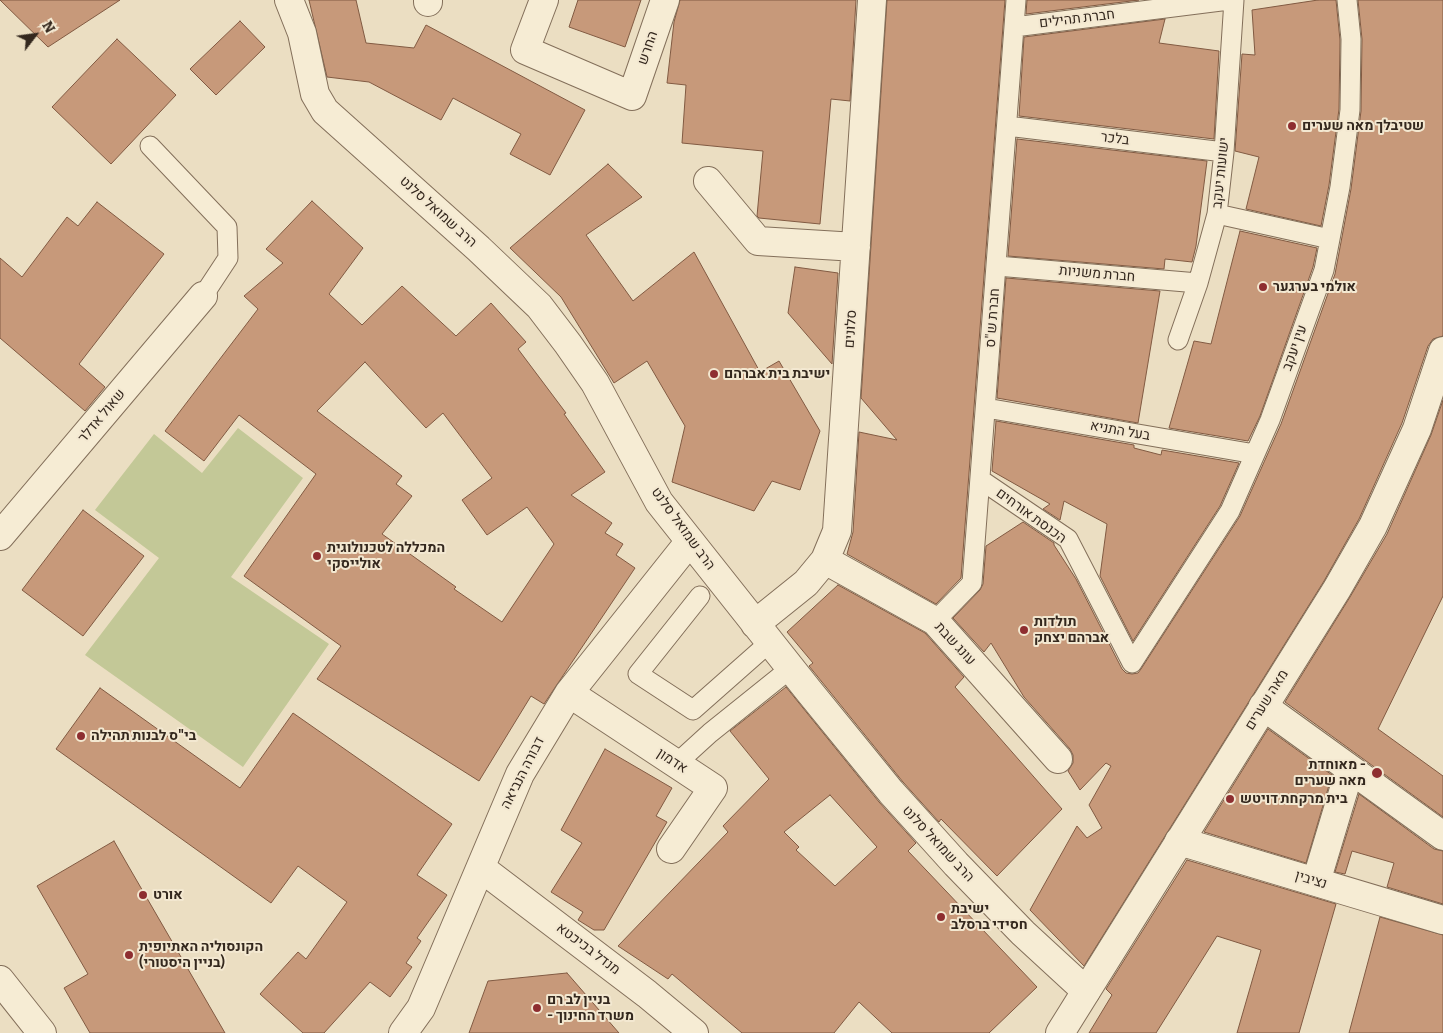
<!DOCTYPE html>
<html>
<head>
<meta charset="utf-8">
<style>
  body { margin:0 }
  #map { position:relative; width:1443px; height:1033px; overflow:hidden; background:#ebdec2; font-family:Bitter,serif }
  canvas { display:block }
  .north { position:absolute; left:10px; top:10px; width:50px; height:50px; -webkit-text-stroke:4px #f3e8d1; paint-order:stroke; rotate:60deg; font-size:14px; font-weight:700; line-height:20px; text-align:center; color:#34281e }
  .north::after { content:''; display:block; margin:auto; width:18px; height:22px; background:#34281e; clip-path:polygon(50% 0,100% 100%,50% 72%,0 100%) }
</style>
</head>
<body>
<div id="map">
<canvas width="1443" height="1033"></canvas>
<div class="north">N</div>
</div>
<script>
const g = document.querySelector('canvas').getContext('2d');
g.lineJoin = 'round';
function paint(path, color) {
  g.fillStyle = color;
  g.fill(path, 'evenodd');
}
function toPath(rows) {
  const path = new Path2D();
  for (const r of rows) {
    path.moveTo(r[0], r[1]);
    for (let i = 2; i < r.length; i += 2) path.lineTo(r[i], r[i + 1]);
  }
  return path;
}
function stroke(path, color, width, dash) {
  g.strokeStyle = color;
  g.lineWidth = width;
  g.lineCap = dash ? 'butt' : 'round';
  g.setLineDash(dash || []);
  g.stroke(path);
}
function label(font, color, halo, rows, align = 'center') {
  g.font = font + ' Bitter,Heebo,serif';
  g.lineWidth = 4;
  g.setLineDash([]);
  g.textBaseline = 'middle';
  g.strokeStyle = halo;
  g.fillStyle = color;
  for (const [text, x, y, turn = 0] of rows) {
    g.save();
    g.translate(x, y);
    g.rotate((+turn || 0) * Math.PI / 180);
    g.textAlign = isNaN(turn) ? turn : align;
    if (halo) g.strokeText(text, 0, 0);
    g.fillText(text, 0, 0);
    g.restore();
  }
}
paint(toPath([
  [238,428,303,478,231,577,329,644,243,767,85,655,159,558,95,510,154,434,202,473]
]), '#c3c897');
const building = toPath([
  [0,0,120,0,48,47,0,0],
  [309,0,356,0,366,43,414,48,426,25,585,110,550,175,510,154,521,134,453,98,441,120,369,82,327,77,309,0],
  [578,0,641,0,625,47,569,27,578,0],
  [680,0,856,0,850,101,831,99,820,224,759,218,757,216,763,151,682,143,686,85,667,83,674,22,680,0],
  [887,0,1005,0,961,578,936,604,847,554,853,532,859,432,897,440,861,398,887,0],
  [1027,0,1139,0,1026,14,1027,0],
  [1318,0,1336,0,1340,40,1339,109,1329,185,1321,226,1246,209,1259,157,1235,151,1242,54,1255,55,1252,10,1318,0],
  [1358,0,1443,0,1443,336,1433,339,1428,346,1402,423,1359,519,1324,581,1084,966,1030,910,1077,826,1087,838,1102,828,1089,805,1111,766,1106,763,1080,790,1068,771,1073,763,1073,755,1070,749,1024,697,991,643,984,652,953,618,980,590,983,584,986,546,1023,522,1054,543,1054,545,1076,579,1122,669,1126,673,1132,674,1138,673,1141,669,1240,516,1281,424,1335,274,1351,189,1361,111,1362,39,1358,0],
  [1165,19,1159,43,1219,51,1214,139,1019,116,1024,37,1165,19],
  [240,21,265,47,216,95,190,69,240,21],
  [117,39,176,95,111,164,52,107,117,39],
  [1017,139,1207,161,1196,246,1192,262,1165,259,1164,269,1008,256,1017,139],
  [608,164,642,197,586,235,633,301,694,252,760,372,779,361,820,431,800,490,772,481,754,511,672,482,685,426,647,361,614,383,561,297,510,248,608,164],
  [312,201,363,248,329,294,362,325,402,286,456,336,491,303,526,342,518,349,566,413,564,414,605,472,571,495,612,523,605,533,623,544,616,555,635,568,544,704,531,696,479,781,317,679,341,646,244,576,316,474,239,415,204,461,165,431,258,309,244,296,283,263,266,249,312,201],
  [365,362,426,428,443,413,492,478,462,500,487,535,527,507,554,544,502,622,454,589,456,587,382,534,412,496,396,484,402,476,317,411,365,362],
  [97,202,164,254,79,364,105,387,85,411,0,338,0,258,22,277,67,217,78,226,97,202],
  [1240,231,1317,248,1313,267,1260,416,1248,441,1169,428,1194,341,1211,344,1240,231],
  [795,267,838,273,832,364,788,313,795,267],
  [1006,278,1160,291,1138,423,997,398,1006,278],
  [1443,400,1443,596,1378,729,1443,776,1443,817,1285,702,1350,597,1387,534,1431,435,1443,400],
  [996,421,1134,445,1134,448,1161,455,1162,450,1239,463,1220,506,1133,641,1100,576,1107,524,1064,501,1060,520,1043,509,1050,504,992,471,996,421],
  [83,510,144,556,83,636,22,590,83,510],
  [838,585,925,633,964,677,955,687,1062,809,997,876,941,819,939,822,903,782,809,666,813,663,787,632,838,585],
  [786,687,879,802,916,843,908,851,1037,987,989,1033,892,1033,859,1002,834,1033,742,1033,672,974,668,979,618,946,728,832,723,826,769,779,730,731,786,687],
  [830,795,877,847,835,886,796,850,799,847,784,832,830,795],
  [100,688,240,788,293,713,452,824,417,875,447,895,417,938,421,941,406,963,412,967,390,997,370,982,324,1033,303,1033,260,994,298,952,306,959,347,902,298,866,271,903,56,749,100,688],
  [1268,729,1332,775,1306,863,1204,832,1268,729],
  [605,749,672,788,656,816,667,822,604,930,594,930,578,920,583,912,551,892,582,843,561,830,605,749],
  [1359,794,1434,849,1443,851,1443,904,1387,887,1394,863,1352,851,1345,874,1335,872,1359,794],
  [114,841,126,862,225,1033,90,1033,64,988,88,974,37,886,114,841],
  [1187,860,1336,904,1299,1033,1237,1033,1261,950,1217,936,1156,1033,1089,1033,1112,995,1106,989,1187,860],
  [1380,917,1443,935,1443,1033,1349,1033,1380,917],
  [567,973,619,1033,469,1033,488,981,567,973]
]);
paint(building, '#c7997a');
stroke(building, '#815a42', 1);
const service = toPath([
  [1014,27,1229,0],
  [1007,126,1224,152],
  [150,146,227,227,228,258,203,296],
  [1217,214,1330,239],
  [997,266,1198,283],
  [1178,340,1198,283,1217,214,1224,152,1234,0],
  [986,408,1255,454],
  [981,480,1068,539,1132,663,1230,511,1270,420,1324,270,1340,187,1350,110,1351,39,1347,0],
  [700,596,638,674,693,710,770,642],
  [935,621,972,583,1016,0],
  [676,764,710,733,791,668]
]);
const minor = toPath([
  [289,0,302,33,315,94,325,111,479,249,539,306,568,344,595,383,659,502,808,690,891,792,956,864,1023,933,1086,991],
  [544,0,525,50,632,96,665,0],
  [428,2,428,0],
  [708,181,758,241,856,247],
  [0,536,203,296],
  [825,560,935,621,1058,759],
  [755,624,806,583,825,560,837,531,872,0],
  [569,693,713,788,671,849],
  [1263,706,1443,836],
  [1179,841,1443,920],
  [481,868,647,994,694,1033],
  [1316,882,1350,769],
  [403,1033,421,1008,520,774,569,693,690,541]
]);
const tertiary = toPath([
  [0,980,42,1033],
  [1060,1033,1337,589,1373,526,1417,429,1443,351]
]);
stroke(service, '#836f5a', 21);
stroke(minor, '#836f5a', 30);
stroke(tertiary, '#836f5a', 30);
stroke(service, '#f6ecd4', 19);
stroke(minor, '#f6ecd4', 28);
stroke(tertiary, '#f6ecd4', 28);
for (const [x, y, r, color] of [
  [1292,126,5,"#8e2e30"],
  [1263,287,5,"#8e2e30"],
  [714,374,5,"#8e2e30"],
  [317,556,5,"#8e2e30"],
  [1024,630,5,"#8e2e30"],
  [81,736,5,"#8e2e30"],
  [1377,773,6,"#8e2e30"],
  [1230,799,5,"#8e2e30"],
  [143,895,5,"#8e2e30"],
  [941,917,5,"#8e2e30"],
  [129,955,5,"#8e2e30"],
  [537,1008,5,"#8e2e30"]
]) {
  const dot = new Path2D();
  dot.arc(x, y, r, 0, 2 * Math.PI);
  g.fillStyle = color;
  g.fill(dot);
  stroke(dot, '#f3e8d1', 2);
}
label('14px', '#34281e', '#f3e8d1', [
  ["חברת תהילים",1077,19,-7],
  ["החרש",648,48,-71],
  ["בלכר",1115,139,7],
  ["ישועות יעקב",1221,173,-84],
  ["הרב שמואל סלנט",438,212,42],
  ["חברת משניות",1097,274,5],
  ["חברת ש\"ס",993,318,-86],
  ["סלונים",851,329,-86],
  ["עין יעקב",1295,348,-70],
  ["שאול אדלר",102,416,-50],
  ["בעל התניא",1120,431,10],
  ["הכנסת אורחים",1031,516,36],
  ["הרב שמואל סלנט",683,529,54],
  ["עונג שבת",955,644,47],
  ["מאה שערים",1267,700,-58],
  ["אדמון",672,761,33],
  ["דבורה הנביאה",523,773,-63],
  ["הרב שמואל סלנט",938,844,47],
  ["נציבין",1311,880,17],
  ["מנדל בכיכטא",588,949,37]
]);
label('bold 14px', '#34281e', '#f3e8d1', [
  ["שטיבלך מאה שערים",1302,126],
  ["אולמי בערגער",1273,287],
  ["ישיבת בית אברהם",724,374],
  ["המכללה לטכנולוגית",327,548],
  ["אולייסקי",327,564],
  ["תולדות",1034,622],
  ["אברהם יצחק",1034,638],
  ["בי\"ס לבנות תהילה",91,736],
  ["מאוחדת -",1366,765,"right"],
  ["מאה שערים",1366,781,"right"],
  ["בית מרקחת דויטש",1240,799],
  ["אורט",153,895],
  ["ישיבת",951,909],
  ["חסידי ברסלב",951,925],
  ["הקונסוליה האתיופית",139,947],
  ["(בניין היסטורי)",139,963],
  ["בניין לב רם",547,1000],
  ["- משרד החינוך",547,1016]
], 'left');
</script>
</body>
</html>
